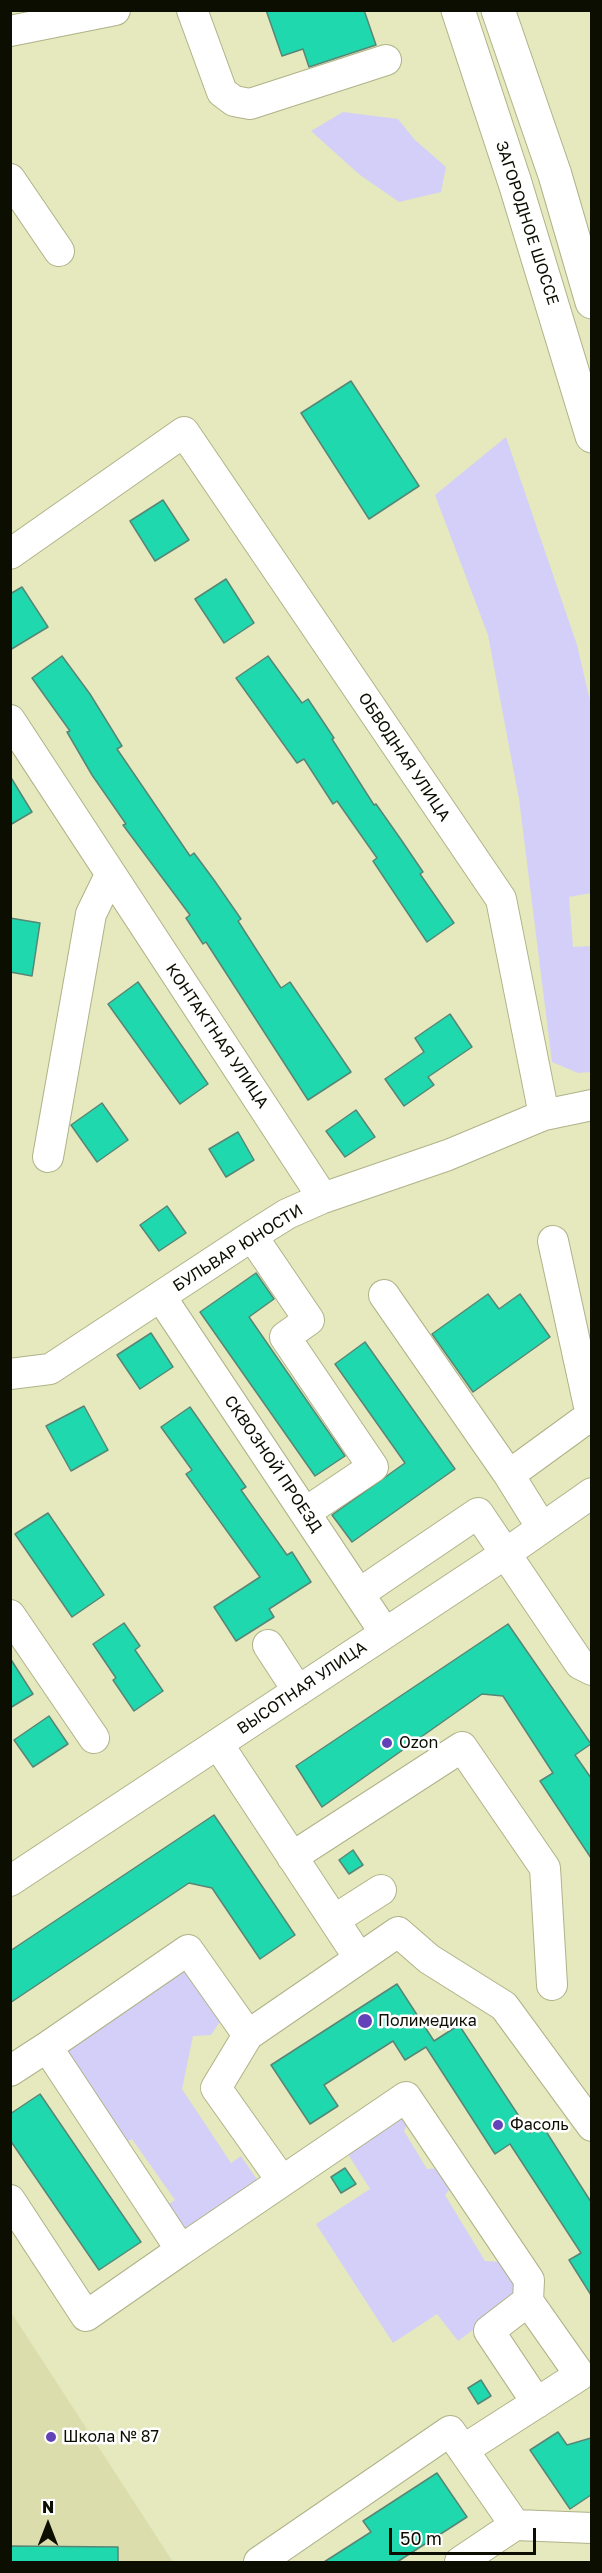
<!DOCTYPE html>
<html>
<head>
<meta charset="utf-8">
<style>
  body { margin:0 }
  #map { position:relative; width:602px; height:2573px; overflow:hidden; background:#e5e9bd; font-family:"Golos Text",sans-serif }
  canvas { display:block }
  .frame { position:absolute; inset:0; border:12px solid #0d0e02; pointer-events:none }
  .north { position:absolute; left:18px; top:2495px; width:60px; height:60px; -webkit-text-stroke:4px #fff; paint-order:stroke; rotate:0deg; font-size:16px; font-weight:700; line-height:24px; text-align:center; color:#0d0e02 }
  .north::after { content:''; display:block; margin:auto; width:21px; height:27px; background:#0d0e02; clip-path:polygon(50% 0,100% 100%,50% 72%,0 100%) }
  .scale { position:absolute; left:389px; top:2528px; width:147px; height:27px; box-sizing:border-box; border:3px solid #0d0e02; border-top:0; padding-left:8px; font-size:18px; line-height:21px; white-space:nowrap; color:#0d0e02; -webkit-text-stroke:4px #fff; paint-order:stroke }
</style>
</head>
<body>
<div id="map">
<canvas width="602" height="2573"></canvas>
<div class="frame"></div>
<div class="north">N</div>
<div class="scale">50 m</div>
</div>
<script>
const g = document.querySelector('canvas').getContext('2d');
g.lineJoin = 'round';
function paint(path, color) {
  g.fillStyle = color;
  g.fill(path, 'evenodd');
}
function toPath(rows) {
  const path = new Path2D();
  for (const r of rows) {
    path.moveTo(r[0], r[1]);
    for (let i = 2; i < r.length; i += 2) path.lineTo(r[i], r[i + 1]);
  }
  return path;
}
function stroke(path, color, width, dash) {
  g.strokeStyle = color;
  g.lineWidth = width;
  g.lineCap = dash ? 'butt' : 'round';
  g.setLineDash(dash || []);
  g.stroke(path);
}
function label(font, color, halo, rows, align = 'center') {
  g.font = font + ' "Golos Text",sans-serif';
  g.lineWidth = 5;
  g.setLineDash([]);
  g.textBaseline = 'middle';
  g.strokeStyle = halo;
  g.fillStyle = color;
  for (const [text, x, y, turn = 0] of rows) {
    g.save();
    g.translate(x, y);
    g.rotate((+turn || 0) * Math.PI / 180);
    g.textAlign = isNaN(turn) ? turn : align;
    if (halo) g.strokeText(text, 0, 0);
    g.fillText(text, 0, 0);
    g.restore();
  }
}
paint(toPath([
  [11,2312,173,2562,11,2562]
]), '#dbdeac');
paint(toPath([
  [343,112,398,119,415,140,446,167,441,192,399,202,360,175,311,131],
  [506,437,577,645,591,705,591,893,569,897,573,947,591,946,591,1072,578,1073,552,1062,519,799,488,635,435,495],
  [189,1960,225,2014,211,2035,193,2036,182,2089,231,2163,241,2156,258,2181,184,2237,163,2208,175,2200,132,2139,127,2142,62,2049],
  [404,2113,409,2120,404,2131,427,2169,443,2168,454,2184,445,2195,485,2261,504,2262,515,2277,515,2299,458,2341,437,2314,393,2343,316,2224,370,2189,346,2151]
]), '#d4cff8');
const building = toPath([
  [266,10,364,10,376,45,309,67,303,49,282,56,266,10],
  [351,381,419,486,369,519,301,413,351,381],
  [163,500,189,540,155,561,130,521,163,500],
  [226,579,254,623,224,643,195,599,226,579],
  [22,587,48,627,10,650,10,594,22,587],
  [62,656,90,694,122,746,117,749,190,856,194,853,214,880,241,919,238,921,281,988,290,982,351,1072,308,1100,206,942,203,944,186,918,190,915,123,825,126,824,92,775,67,732,70,731,32,678,62,656],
  [268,656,302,703,308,699,334,738,332,739,374,805,376,804,402,841,423,872,420,874,454,923,427,942,373,861,377,858,337,801,333,804,304,759,297,763,236,678,268,656],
  [10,776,32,812,10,825,10,776],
  [10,918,40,923,32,976,10,972,10,918],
  [138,982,208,1084,180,1104,108,1004,138,982],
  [450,1014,472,1047,428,1077,434,1085,404,1106,385,1079,424,1052,415,1038,450,1014],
  [102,1103,128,1140,97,1162,71,1125,102,1103],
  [356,1110,375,1137,345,1157,326,1131,356,1110],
  [238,1132,254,1160,226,1177,209,1149,238,1132],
  [167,1206,186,1233,159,1251,140,1225,167,1206],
  [256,1273,274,1299,249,1317,345,1456,315,1476,200,1312,256,1273],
  [488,1294,499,1309,520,1294,550,1337,473,1392,432,1334,488,1294],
  [151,1333,173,1367,140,1389,117,1355,151,1333],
  [365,1342,455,1469,352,1542,332,1515,405,1463,335,1364,365,1342],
  [84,1406,108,1450,71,1471,46,1426,84,1406],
  [190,1407,246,1487,241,1490,287,1555,292,1552,311,1582,269,1609,274,1617,236,1641,214,1607,260,1577,186,1474,192,1470,161,1427,190,1407],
  [48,1513,104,1595,72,1617,15,1534,48,1513],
  [124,1623,140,1646,135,1650,163,1691,134,1711,113,1680,116,1678,93,1644,124,1623],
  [508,1624,591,1744,575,1755,591,1778,591,1858,540,1781,553,1773,503,1696,482,1694,322,1807,296,1766,508,1624],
  [10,1658,33,1694,10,1708,10,1658],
  [49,1716,68,1744,33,1767,14,1740,49,1716],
  [214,1815,295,1935,260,1959,212,1888,189,1883,10,2003,10,1951,214,1815],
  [353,1850,363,1865,349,1874,339,1860,353,1850],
  [397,1984,434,2041,459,2025,530,2133,542,2125,591,2202,591,2295,569,2260,581,2253,510,2144,495,2154,426,2047,405,2060,393,2041,324,2085,338,2106,310,2124,271,2065,397,1984],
  [40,2094,141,2242,99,2270,10,2140,10,2114,40,2094],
  [345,2168,356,2184,341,2193,331,2177,345,2168],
  [481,2380,491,2396,478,2404,468,2388,481,2380],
  [558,2432,567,2445,591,2438,591,2495,570,2509,530,2450,558,2432],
  [437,2473,467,2517,397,2562,324,2562,371,2532,363,2521,437,2473],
  [10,2546,118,2547,118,2562,10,2562,10,2546]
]);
paint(building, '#20d8ad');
stroke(building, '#578676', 1.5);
const minor = toPath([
  [192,10,222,92,234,101,250,104,386,60],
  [10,31,115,10],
  [10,179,59,251],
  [10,554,184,432,501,899,544,1115],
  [10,720,323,1198],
  [48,1157,91,914,110,875],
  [252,1236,309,1320,285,1337,373,1467,306,1512],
  [553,1241,592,1420],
  [384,1295,509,1475],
  [161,1297,385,1633],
  [10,1374,50,1369,252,1236,287,1214,323,1198,448,1155,544,1115,592,1105],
  [542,1528,509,1475,590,1416],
  [360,1593,478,1513,580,1664,592,1670],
  [10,1615,94,1738],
  [268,1645,298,1691],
  [218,1744,359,1958],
  [292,1857,462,1747,545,1868,552,1985],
  [10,1881,505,1554,592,1493],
  [334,1920,381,1890],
  [47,2047,188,1950,248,2035],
  [10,2071,47,2047,181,2250,86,2316,10,2200],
  [282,2181,216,2088,248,2035,398,1932,429,1959,504,2006,592,2126],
  [181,2250,406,2097,529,2280,528,2301,580,2375,463,2450],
  [528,2301,489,2331,537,2403],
  [515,2525,592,2528],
  [259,2562,450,2431,515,2525,460,2562]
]);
const highway = toPath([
  [458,10,515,183,592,436],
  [498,10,555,175,592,302]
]);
stroke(minor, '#b0b288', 32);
stroke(highway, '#b0b288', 35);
stroke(minor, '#fff', 30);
stroke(highway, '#fff', 33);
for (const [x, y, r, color] of [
  [387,1743,6,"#6241b9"],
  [365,2021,8,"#6241b9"],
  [498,2125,6,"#6241b9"],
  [51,2437,6,"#6241b9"]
]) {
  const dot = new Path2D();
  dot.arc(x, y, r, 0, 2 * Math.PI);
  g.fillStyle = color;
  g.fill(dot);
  stroke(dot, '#fff', 2);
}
label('16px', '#0d0e02', '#fff', [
  ["ЗАГОРОДНОЕ ШОССЕ",527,223,72],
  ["ОБВОДНАЯ УЛИЦА",404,757,56],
  ["КОНТАКТНАЯ УЛИЦА",217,1036,56],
  ["БУЛЬВАР ЮНОСТИ",238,1248,-32],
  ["СКВОЗНОЙ ПРОЕЗД",273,1464,56],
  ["ВЫСОТНАЯ УЛИЦА",302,1688,-34]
]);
label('16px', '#0d0e02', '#fff', [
  ["Ozon",399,1743],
  ["Полимедика",378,2021],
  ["Фасоль",510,2125],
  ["Школа № 87",63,2437]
], 'left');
</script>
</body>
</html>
